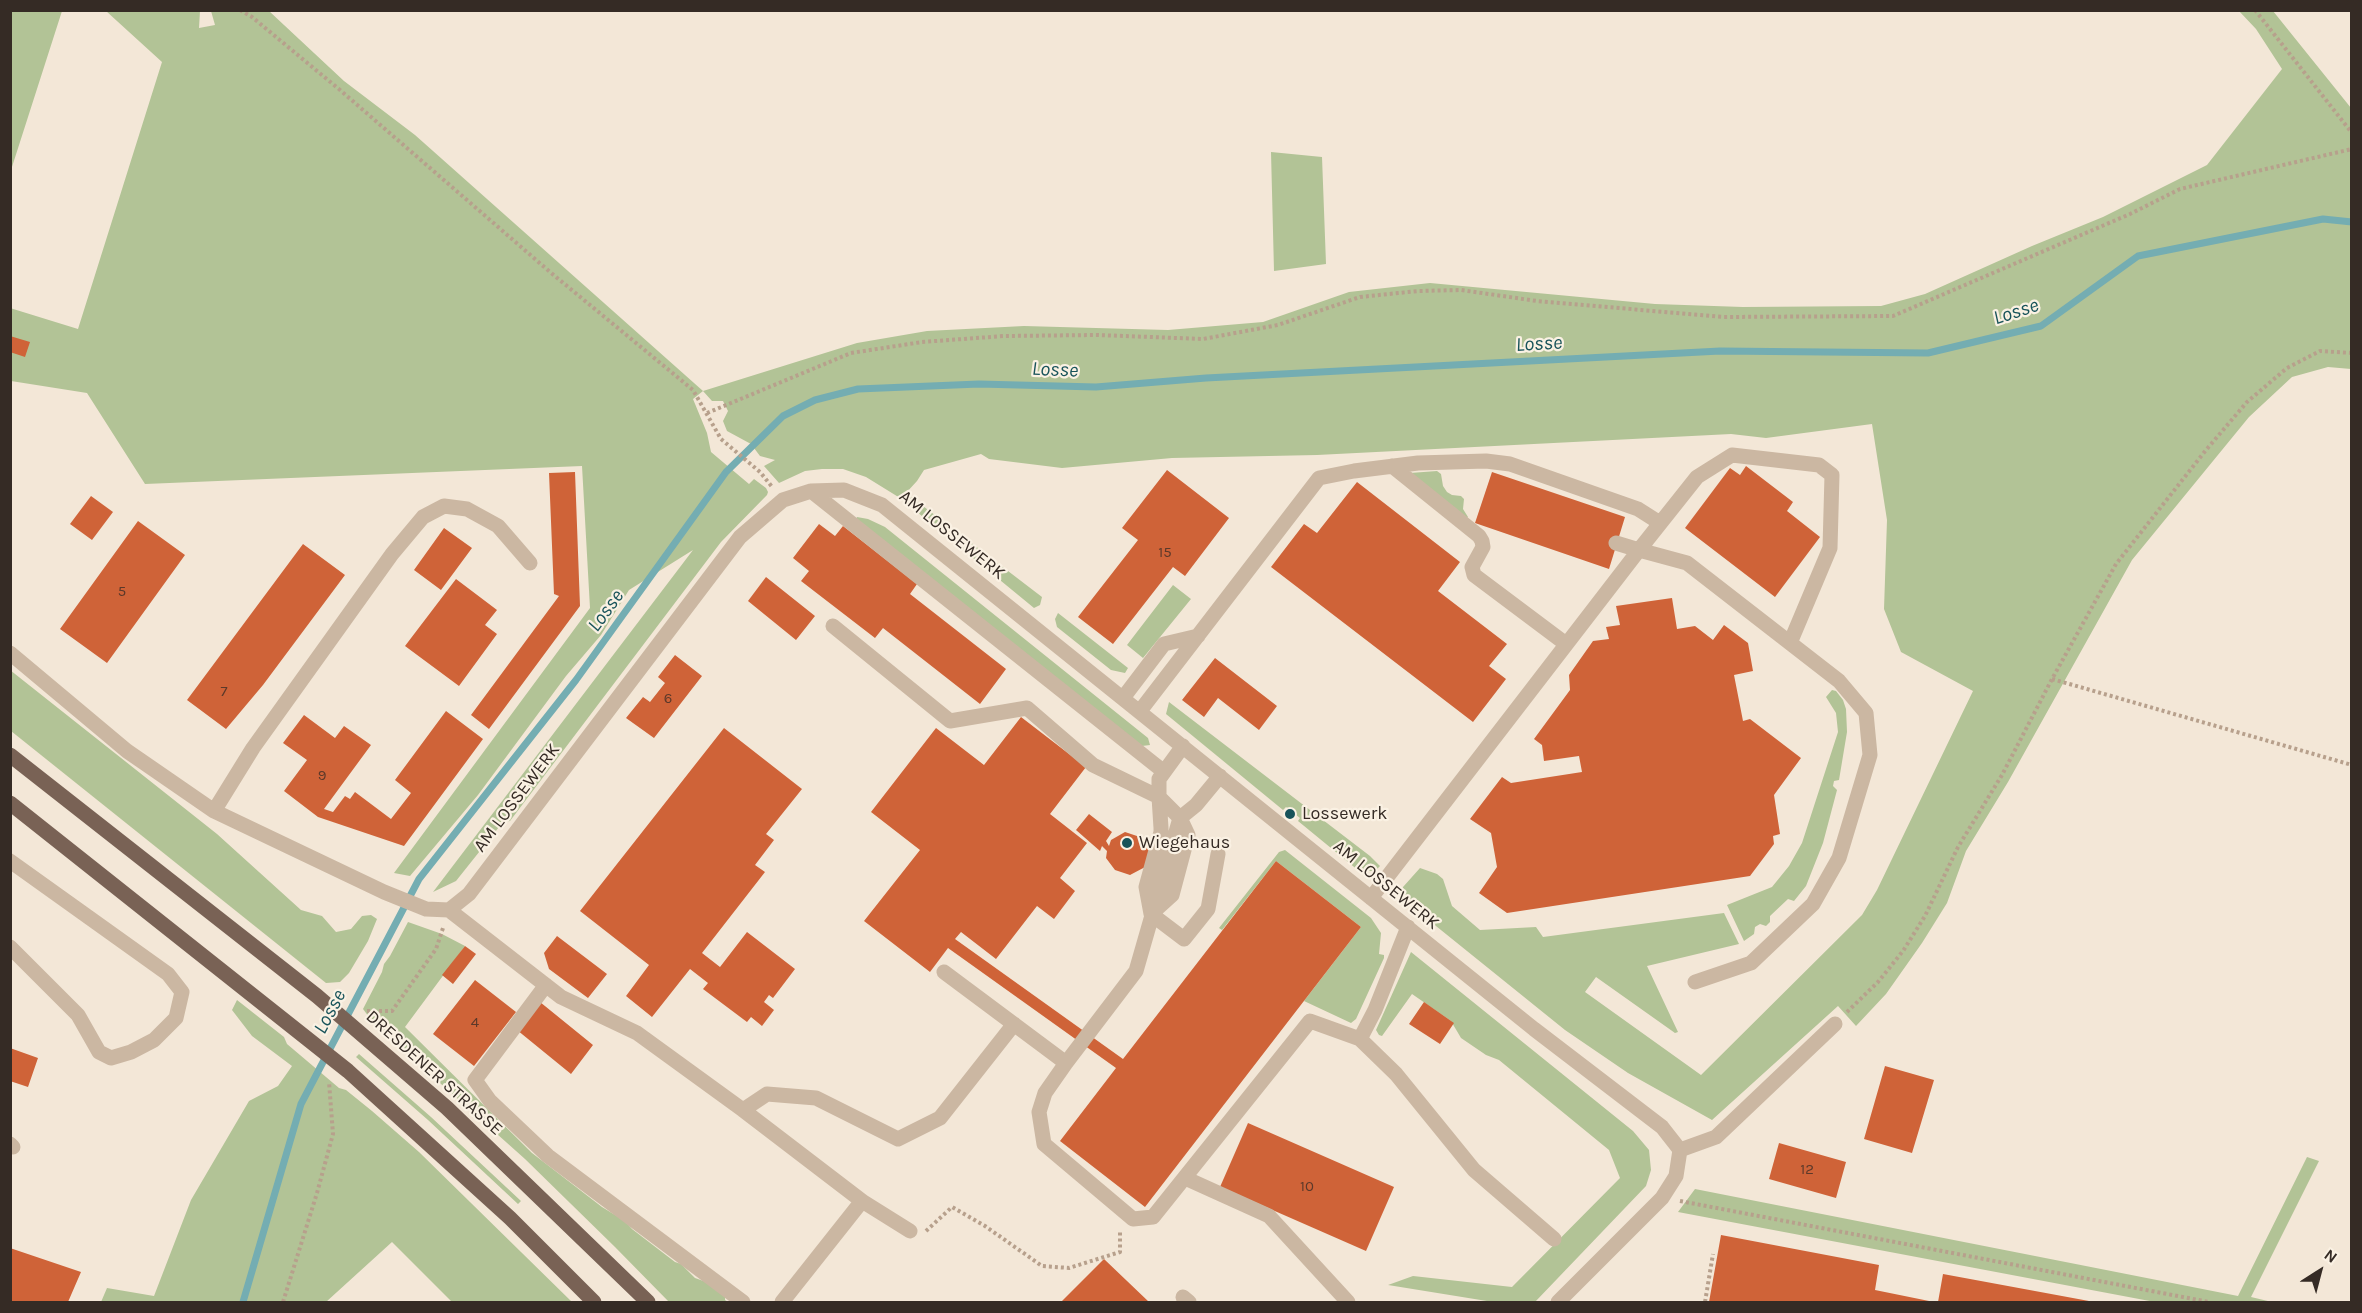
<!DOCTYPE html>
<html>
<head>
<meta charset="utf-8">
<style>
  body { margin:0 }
  #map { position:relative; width:2362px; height:1313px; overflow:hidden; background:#f3e7d7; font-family:Karla,sans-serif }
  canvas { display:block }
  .frame { position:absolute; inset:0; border:12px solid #352b25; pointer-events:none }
  .north { position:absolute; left:2290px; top:1241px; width:60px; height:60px; -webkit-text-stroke:4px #faf1e3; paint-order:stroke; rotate:36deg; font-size:16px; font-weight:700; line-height:24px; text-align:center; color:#352b25 }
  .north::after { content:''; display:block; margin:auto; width:21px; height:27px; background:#352b25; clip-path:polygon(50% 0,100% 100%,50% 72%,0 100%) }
</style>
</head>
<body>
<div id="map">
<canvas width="2362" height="1313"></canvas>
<div class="frame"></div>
<div class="north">N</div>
</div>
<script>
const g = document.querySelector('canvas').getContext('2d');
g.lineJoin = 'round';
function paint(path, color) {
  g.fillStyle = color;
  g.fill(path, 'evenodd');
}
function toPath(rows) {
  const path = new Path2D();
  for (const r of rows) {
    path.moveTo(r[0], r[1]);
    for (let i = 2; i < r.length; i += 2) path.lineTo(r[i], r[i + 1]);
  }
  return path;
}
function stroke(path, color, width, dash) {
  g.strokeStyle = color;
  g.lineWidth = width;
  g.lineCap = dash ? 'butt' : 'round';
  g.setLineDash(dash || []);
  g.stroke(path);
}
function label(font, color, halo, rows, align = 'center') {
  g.font = font + ' Karla,sans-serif';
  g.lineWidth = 4.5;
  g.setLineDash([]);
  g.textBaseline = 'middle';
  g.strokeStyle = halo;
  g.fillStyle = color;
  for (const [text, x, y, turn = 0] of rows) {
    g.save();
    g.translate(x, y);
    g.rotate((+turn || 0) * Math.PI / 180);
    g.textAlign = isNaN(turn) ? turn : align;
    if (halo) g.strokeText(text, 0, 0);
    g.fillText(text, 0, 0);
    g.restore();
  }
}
paint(toPath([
  [11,10,62,11,11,170,10,11],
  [106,11,200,11,199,28,215,25,211,11,269,11,344,81,415,135,703,391,857,343,927,331,1024,326,1168,330,1263,322,1349,292,1430,283,1655,304,1743,307,1881,306,1925,294,2032,246,2103,217,2207,165,2282,69,2256,29,2239,11,2273,11,2351,108,2351,369,2328,367,2292,377,2249,417,2132,560,2008,782,1966,851,1947,903,1922,943,1886,994,1856,1026,1838,1006,1712,1120,1628,1073,1565,1030,1400,897,1403,887,1420,868,1437,874,1443,879,1452,906,1480,930,1536,927,1543,937,1724,913,1739,944,1647,966,1678,1032,1675,1033,1596,977,1585,992,1701,1075,1862,915,1877,890,1973,691,1901,652,1884,609,1887,520,1872,424,1766,438,1731,434,1317,455,1172,458,1062,468,989,459,981,454,924,470,917,481,906,493,1042,597,1040,605,1034,608,900,498,866,477,843,469,822,469,805,471,779,483,764,466,775,460,760,456,751,444,727,431,723,421,728,411,723,401,712,401,703,391,693,399,707,433,711,452,749,484,754,479,766,488,768,492,767,495,721,542,510,821,503,822,456,881,433,892,693,550,629,590,601,635,566,676,478,795,410,876,394,873,590,608,582,466,145,484,87,393,11,381,10,308,78,329,162,62],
  [1271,152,1322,157,1326,264,1274,271],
  [1437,471,1441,474,1443,486,1447,492,1452,495,1461,496,1464,499,1463,509,1468,517,1466,519,1410,473],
  [857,517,868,519,885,527,1148,738,1150,745,1142,746,856,519],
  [1173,585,1191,599,1143,658,1127,645],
  [1058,613,1128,668,1125,673,1111,670,1057,627,1055,619],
  [10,670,217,834,301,910,322,916,336,932,351,929,362,916,371,915,377,919,368,941,349,973,340,982,326,983,11,731],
  [1832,690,1836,691,1843,700,1846,709,1847,732,1839,780,1834,781,1833,786,1837,790,1823,843,1806,886,1794,901,1788,899,1770,916,1770,922,1766,926,1760,924,1755,927,1754,934,1744,941,1727,905,1772,887,1789,866,1802,843,1838,732,1836,713,1826,697],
  [1169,702,1370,856,1380,866,1375,871,1359,871,1298,821,1300,818,1286,807,1283,810,1166,714],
  [1285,850,1371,918,1381,933,1379,954,1384,955,1384,958,1356,1019,1351,1023,1304,1001,1361,927,1276,861,1222,930,1219,928,1279,852],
  [408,922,442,934,465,946,405,1027,532,1153,602,1207,625,1221,632,1229,675,1262,681,1264,695,1278,712,1284,725,1294,725,1300,728,1302,669,1302,615,1247,525,1159,375,1025,363,1009,382,972,384,964,390,956],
  [1411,952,1633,1131,1649,1150,1651,1170,1646,1186,1535,1302,1493,1302,1388,1285,1413,1276,1512,1287,1620,1178,1609,1150,1499,1060,1486,1055,1461,1038,1451,1021,1412,994,1382,1036,1379,1035,1376,1030],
  [237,1000,284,1037,287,1044,339,1088,346,1090,372,1111,419,1152,572,1302,452,1302,392,1242,326,1302,101,1302,107,1288,154,1296,191,1200,249,1101,278,1086,292,1066,252,1036,232,1010],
  [359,1054,431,1117,521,1201,518,1204,428,1120,356,1057],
  [2307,1157,2319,1161,2251,1297,2272,1302,2155,1302,1678,1212,1695,1189,2238,1296]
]), '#b2c396');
stroke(toPath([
  [243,1302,301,1104,419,879,576,680,726,472,783,416,815,400,858,389,979,384,1096,387,1206,378,1720,351,1928,353,2041,326,2138,256,2323,219,2352,222]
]), '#74adb2', 7);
paint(toPath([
  [10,336,30,342,25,357,10,352],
  [1746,466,1793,502,1787,511,1820,537,1775,597,1685,528,1730,468,1740,475],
  [1167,470,1229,518,1185,576,1173,567,1113,644,1078,617,1138,540,1122,528],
  [575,472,580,606,489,729,471,715,559,596,554,594,549,473],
  [1492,472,1625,517,1609,569,1475,523],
  [1357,482,1460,562,1438,591,1507,644,1489,666,1506,679,1473,722,1271,567,1304,524,1317,533],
  [91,496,113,512,92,540,70,524],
  [138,521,185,555,107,663,60,629],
  [819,524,835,536,843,526,917,584,910,594,1006,669,980,704,883,628,875,638,801,581,809,571,793,558],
  [444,528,472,548,441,590,414,570],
  [303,544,345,575,263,685,226,729,187,700],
  [766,577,815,616,796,640,748,601],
  [456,579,497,610,485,625,497,634,459,686,405,646],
  [1672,598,1677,629,1695,626,1713,640,1724,625,1748,643,1753,671,1734,675,1743,721,1750,719,1801,758,1774,795,1780,834,1773,836,1774,844,1750,876,1507,913,1479,893,1497,867,1491,833,1470,819,1502,777,1511,783,1582,772,1579,756,1544,761,1542,745,1534,739,1570,690,1569,675,1593,641,1609,639,1606,627,1620,625,1616,606],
  [675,655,702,676,654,738,626,718,643,697,650,702,665,683,658,677],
  [1215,658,1277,706,1259,730,1218,698,1204,717,1182,700],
  [446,711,483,739,404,846,318,817,284,791,307,760,283,743,304,715,335,738,344,726,371,745,324,809,333,812,345,796,350,799,355,792,391,819,411,793,395,780],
  [1021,717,1086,767,1050,814,1087,843,1060,878,1075,891,1054,919,1037,906,996,959,961,932,955,939,1123,1059,1276,861,1361,927,1145,1207,1060,1141,1116,1068,948,948,930,972,864,921,920,850,871,812,936,728,984,765],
  [724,728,802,789,766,834,774,840,755,865,765,872,702,953,720,967,747,932,795,969,773,998,769,995,764,1002,774,1010,762,1026,751,1017,747,1022,703,989,708,983,690,969,652,1017,626,996,649,965,580,911],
  [1089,814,1112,832,1106,841,1109,846,1111,840,1125,832,1140,837,1149,850,1147,866,1130,875,1115,870,1106,858,1107,851,1102,846,1100,851,1076,830],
  [557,936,607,974,588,998,549,969,544,953],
  [465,946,476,954,453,984,442,975],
  [475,980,516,1012,474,1066,433,1034],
  [540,1002,593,1045,571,1074,517,1030],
  [1424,1002,1454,1023,1440,1044,1409,1024],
  [10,1048,38,1058,28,1087,10,1081],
  [1885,1066,1934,1080,1912,1153,1864,1139],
  [1248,1123,1394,1187,1366,1251,1220,1187],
  [1779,1143,1846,1162,1836,1198,1769,1179],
  [1721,1235,1879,1265,1875,1290,1934,1302,1709,1302],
  [10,1248,81,1272,68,1302,10,1302],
  [1104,1259,1149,1302,1061,1302],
  [1943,1274,2089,1301,2089,1302,1938,1302]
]), '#cf6338');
stroke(toPath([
  [240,10,252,17,340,90,550,272,693,390,721,439,760,472,773,488],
  [2255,10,2352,133],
  [707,413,851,353,922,342,1004,336,1098,335,1203,339,1278,325,1360,297,1418,291,1461,290,1537,301,1723,317,1893,316,2130,214,2180,189,2352,149],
  [2052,679,2352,765],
  [367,1011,392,1011,436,949,443,928],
  [1847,1012,1878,982,1903,951,1925,916,1958,847,2002,775,2052,679,2116,564,2206,450,2247,402,2287,368,2320,351,2352,353],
  [1680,1201,2209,1302],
  [926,1231,952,1207,985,1226,1042,1266,1069,1268,1120,1252,1120,1232],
  [283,1302,317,1193,333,1134,329,1082],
  [1705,1302,1713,1254]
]), '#b7a08c', 4, [3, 3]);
stroke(toPath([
  [1392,466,1479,536,1482,541,1483,547,1472,567,1474,575,1566,644],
  [811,491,1163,771],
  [1616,543,1639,550,1697,477,1732,455,1819,465,1832,475,1830,548,1790,643],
  [833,626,950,721,1027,708,1093,765,1159,797,1180,818,1188,835,1172,895,1151,914,1146,887,1161,832,1161,828,1159,797,1159,779,1183,746],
  [10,653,127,751,214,811,384,892,426,909,449,910,469,894,740,537,783,500,811,491,844,490,882,505,1534,1029,1662,1127,1680,1150,1676,1176,1662,1198,1558,1302],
  [1123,698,1164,644,1198,636],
  [1140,711,1319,478,1354,471,1418,463,1486,461,1510,464,1638,509,1660,523],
  [214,811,253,748,392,554,423,517,444,506,467,509,498,526,530,563],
  [10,861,168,974,182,992,176,1018,154,1040,131,1052,111,1058,99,1052,78,1015,10,947],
  [1371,898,1639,550,1687,563,1839,681,1866,713,1870,755,1839,858,1813,904,1751,963,1695,982],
  [449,910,561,997,637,1033,743,1110,862,1201,910,1231],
  [1151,914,1184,939,1208,909,1218,854],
  [944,972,1066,1063,1136,971,1180,818,1196,805,1220,776],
  [546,985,475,1080,490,1101,548,1156,743,1302],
  [1360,1039,1396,1074,1474,1170,1554,1239],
  [1066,1063,1045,1093,1039,1112,1044,1144,1133,1219,1153,1217,1310,1021,1360,1039,1375,1010,1408,927],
  [743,1110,767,1094,816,1098,898,1139,940,1118,1014,1024],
  [10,1144,13,1147],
  [1680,1150,1716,1137,1835,1024],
  [1185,1178,1269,1216,1348,1302],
  [1183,1297,1189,1302],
  [782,1302,862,1201]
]), '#cbb7a2', 15);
stroke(toPath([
  [10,755,317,996,367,1039,447,1108,648,1302],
  [10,803,348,1071,510,1218,594,1302]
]), '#796255', 15);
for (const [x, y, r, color] of [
  [1290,814,6,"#18535a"],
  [1127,843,6,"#18535a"]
]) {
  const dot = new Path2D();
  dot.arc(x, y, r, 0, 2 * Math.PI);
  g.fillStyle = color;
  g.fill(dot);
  stroke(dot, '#faf1e3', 2);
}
label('15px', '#5c392a', null, [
  ["15",1165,553],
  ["5",122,592],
  ["7",224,692],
  ["6",668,699],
  ["9",322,776],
  ["4",475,1023],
  ["12",1807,1170],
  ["10",1307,1187]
]);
label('18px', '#352b25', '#faf1e3', [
  ["AM LOSSEWERK",952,535,39],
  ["AM LOSSEWERK",517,798,-53],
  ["AM LOSSEWERK",1386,885,39],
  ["DRESDENER STRASSE",434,1073,42]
]);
label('18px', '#352b25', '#faf1e3', [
  ["Lossewerk",1302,814],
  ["Wiegehaus",1139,843]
], 'left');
label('italic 20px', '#18535a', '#faf1e3', [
  ["Losse",2016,312,-18],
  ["Losse",1539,344,-3],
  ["Losse",1055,370,2],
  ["Losse",606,611,-54],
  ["Losse",330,1012,-62]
]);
</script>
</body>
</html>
